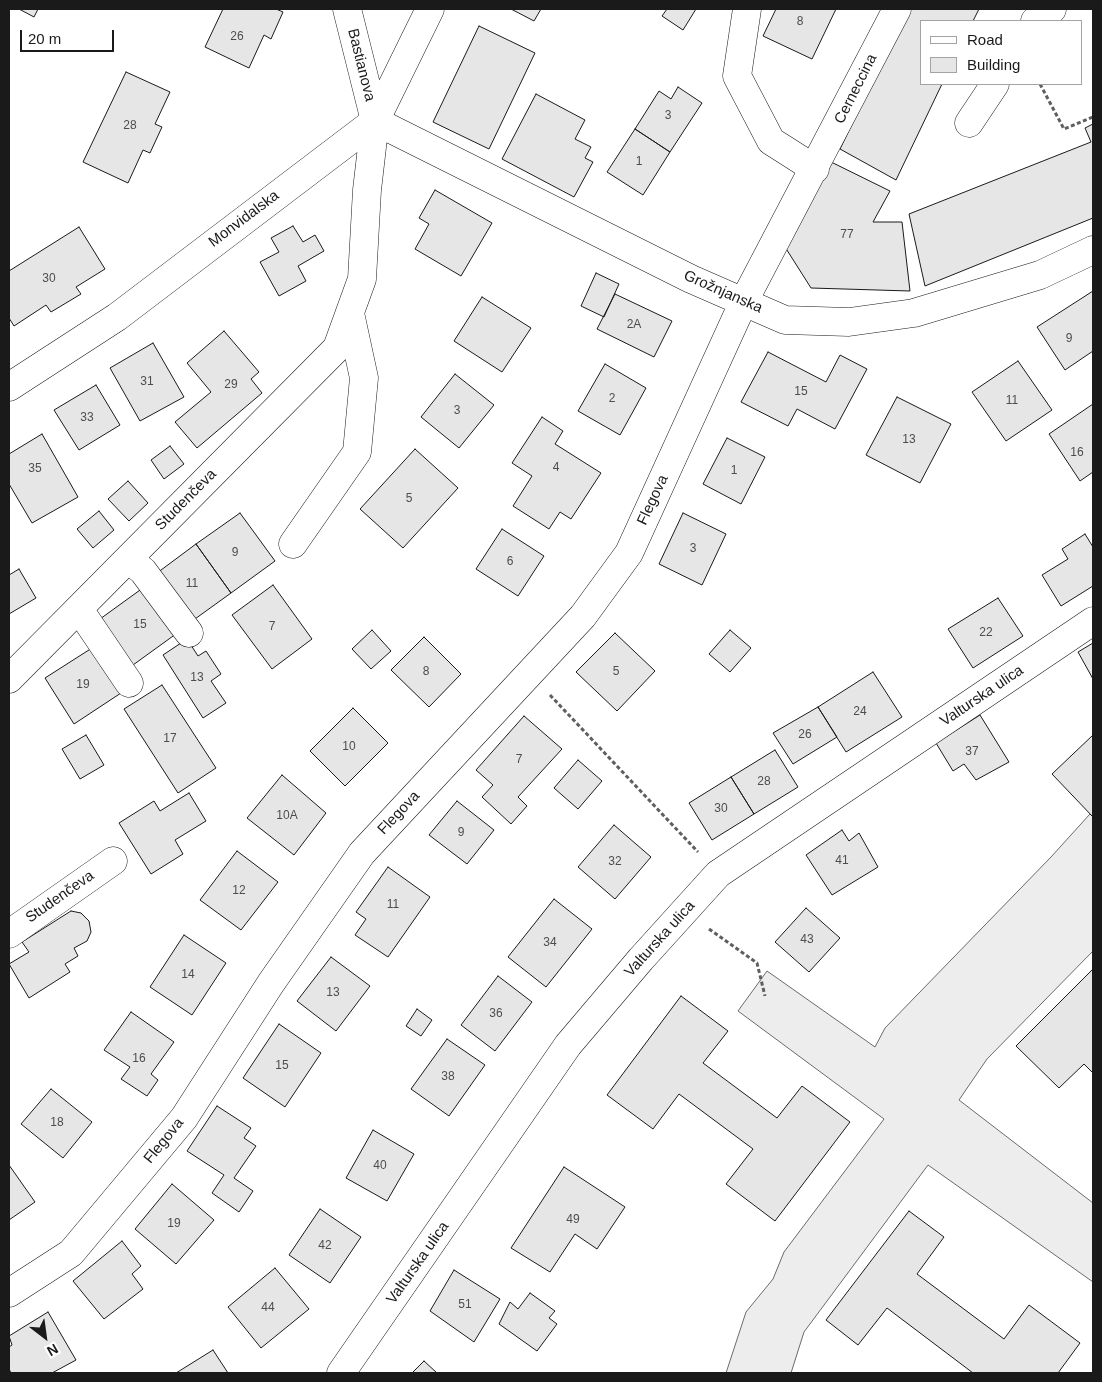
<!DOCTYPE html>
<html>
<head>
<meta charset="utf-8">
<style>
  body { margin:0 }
  #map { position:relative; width:1102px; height:1382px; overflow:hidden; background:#fff; font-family:Helvetica,sans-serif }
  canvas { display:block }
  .frame { position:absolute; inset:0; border:10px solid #1a1a1a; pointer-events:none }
  .legend { position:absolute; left:920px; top:20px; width:162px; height:65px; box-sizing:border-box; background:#fff; border:1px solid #a3a3a3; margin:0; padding:6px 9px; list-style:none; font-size:15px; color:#1a1a1a }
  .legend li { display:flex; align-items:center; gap:10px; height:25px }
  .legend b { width:25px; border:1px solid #a3a3a3 }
  .north { position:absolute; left:20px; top:1312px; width:50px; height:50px; -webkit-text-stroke:4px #fff; paint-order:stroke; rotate:150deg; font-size:14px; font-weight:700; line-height:20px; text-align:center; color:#1a1a1a }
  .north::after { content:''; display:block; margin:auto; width:18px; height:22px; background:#1a1a1a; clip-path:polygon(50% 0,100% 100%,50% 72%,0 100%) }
  .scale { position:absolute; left:20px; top:30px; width:94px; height:22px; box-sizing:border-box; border:2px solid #1a1a1a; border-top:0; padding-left:6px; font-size:15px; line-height:18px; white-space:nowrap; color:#1a1a1a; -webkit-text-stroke:4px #fff; paint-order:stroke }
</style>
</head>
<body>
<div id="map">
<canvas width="1102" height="1382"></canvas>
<div class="frame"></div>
<ul class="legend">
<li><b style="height:6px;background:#fff"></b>Road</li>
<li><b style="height:14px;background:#e6e6e6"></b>Building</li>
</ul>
<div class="north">N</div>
<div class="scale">20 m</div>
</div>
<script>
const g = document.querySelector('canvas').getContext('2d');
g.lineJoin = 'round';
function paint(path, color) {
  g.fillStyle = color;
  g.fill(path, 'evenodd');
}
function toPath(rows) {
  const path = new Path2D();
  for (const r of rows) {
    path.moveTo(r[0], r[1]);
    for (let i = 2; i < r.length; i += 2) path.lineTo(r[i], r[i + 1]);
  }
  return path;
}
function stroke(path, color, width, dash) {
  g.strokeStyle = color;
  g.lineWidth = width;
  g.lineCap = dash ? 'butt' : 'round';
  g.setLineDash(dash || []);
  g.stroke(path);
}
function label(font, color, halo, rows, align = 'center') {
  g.font = font + ' Helvetica,sans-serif';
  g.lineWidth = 4;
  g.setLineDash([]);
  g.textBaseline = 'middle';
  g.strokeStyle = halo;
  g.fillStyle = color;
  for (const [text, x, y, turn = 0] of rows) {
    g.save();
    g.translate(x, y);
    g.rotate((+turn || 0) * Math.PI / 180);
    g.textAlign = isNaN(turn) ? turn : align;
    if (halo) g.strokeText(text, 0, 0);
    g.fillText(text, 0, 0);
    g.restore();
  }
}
const built = toPath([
  [1090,814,1093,817,1093,951,987,1059,959,1100,1093,1203,1093,1282,928,1165,804,1332,791,1373,726,1373,746,1312,773,1279,784,1252,884,1119,738,1011,767,971,875,1047,885,1028,1051,857,1090,814]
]);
paint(built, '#ededed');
stroke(built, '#6a6a6a', 1);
const building = toPath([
  [19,9,38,9,34,17,19,9],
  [223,9,276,9,283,12,271,39,264,35,249,68,205,47,223,9],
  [511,9,541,9,534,21,511,9],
  [667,9,696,9,683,30,662,16,667,9],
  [776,9,836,9,812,59,763,36,776,9],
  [908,9,979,9,973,21,921,21,921,84,942,84,896,180,840,149,908,9],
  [479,26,535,53,489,149,433,122,479,26],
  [126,72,170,92,155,124,162,127,150,153,143,150,128,183,83,162,126,72],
  [678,87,702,103,670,152,635,129,659,91,671,99,678,87],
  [536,94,585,120,575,139,591,147,585,158,593,162,574,197,502,159,536,94],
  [1093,124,1093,218,925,286,909,214,1091,142,1085,128,1093,124],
  [635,129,670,152,643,195,607,172,635,129],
  [829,161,890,191,873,222,902,222,910,291,811,288,785,247,829,161],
  [435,190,492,223,461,276,415,249,429,224,419,218,435,190],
  [293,226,303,242,315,235,324,251,298,266,306,281,279,296,260,262,279,252,271,238,293,226],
  [79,227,105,269,76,287,81,294,51,312,46,305,14,326,9,318,9,271,79,227],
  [596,273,619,284,604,317,581,306,596,273],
  [1093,291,1093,351,1065,370,1037,327,1093,291],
  [615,294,672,321,654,357,597,329,615,294],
  [482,297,531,328,502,372,454,341,482,297],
  [224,331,259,372,251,379,262,393,197,448,175,422,211,392,187,363,224,331],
  [153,343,184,397,140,421,110,368,153,343],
  [768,352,826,382,840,355,867,369,835,429,797,409,788,426,741,402,768,352],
  [1018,361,1052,410,1006,441,972,392,1018,361],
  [605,364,646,388,620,435,578,411,605,364],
  [455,374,494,405,459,448,421,417,455,374],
  [96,385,120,425,79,450,54,410,96,385],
  [897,397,951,424,920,483,866,455,897,397],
  [1093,404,1093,472,1080,481,1049,434,1093,404],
  [542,417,563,431,555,444,601,473,571,519,560,512,549,529,513,506,532,476,512,463,542,417],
  [42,434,78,497,32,523,9,484,9,454,42,434],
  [727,438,765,457,741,504,703,484,727,438],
  [170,446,184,464,164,479,151,460,170,446],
  [415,449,458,488,403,548,360,509,415,449],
  [128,481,148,503,129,521,108,499,128,481],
  [99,511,114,530,93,548,77,529,99,511],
  [240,513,275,561,231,593,196,544,240,513],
  [683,513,726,534,702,585,659,564,683,513],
  [502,529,544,556,518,596,476,569,502,529],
  [1085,534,1093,547,1093,586,1061,606,1042,575,1068,559,1062,549,1085,534],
  [196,544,231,593,188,624,153,576,196,544],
  [19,569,36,598,9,614,9,575,19,569],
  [147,585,180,631,133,665,100,619,147,585],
  [273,585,312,639,272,669,232,615,273,585],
  [998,598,1023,636,973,668,948,629,998,598],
  [372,630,391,651,371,669,352,649,372,630],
  [730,630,751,648,730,672,709,654,730,630],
  [615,633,655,671,617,711,576,672,615,633],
  [424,637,461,674,429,707,391,670,424,637],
  [187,639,198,656,206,651,221,674,211,681,226,703,203,718,163,655,187,639],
  [1093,643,1093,679,1078,652,1093,643],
  [92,648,121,693,74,724,45,678,92,648],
  [873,672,902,717,846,752,818,707,873,672],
  [162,685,216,768,178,793,124,709,162,685],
  [818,707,837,737,793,764,773,733,818,707],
  [353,708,388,743,345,786,310,751,353,708],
  [980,715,1009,762,976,780,964,764,953,771,936,743,980,715],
  [524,716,562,749,518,797,527,806,511,824,482,797,493,785,476,770,524,716],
  [86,735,104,765,80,779,62,749,86,735],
  [1093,735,1093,817,1052,774,1093,735],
  [775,750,798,787,754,814,731,777,775,750],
  [578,760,602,781,578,809,554,788,578,760],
  [282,775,326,813,294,855,247,818,282,775],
  [731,777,754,814,712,840,689,803,731,777],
  [189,793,206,821,175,840,183,854,151,874,119,823,154,801,160,811,189,793],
  [457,801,494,830,467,864,429,835,457,801],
  [614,825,651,857,615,899,578,867,614,825],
  [842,830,849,841,859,833,878,867,832,895,806,855,842,830],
  [237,851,278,882,241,930,200,900,237,851],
  [388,867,430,897,388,957,355,935,366,919,356,912,388,867],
  [554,899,592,929,546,987,508,957,554,899],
  [806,908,840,938,809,972,775,942,806,908],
  [71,911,81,913,89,921,91,932,87,941,74,948,78,956,65,964,70,972,29,998,9,964,29,952,22,942,71,911],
  [184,935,226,963,192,1015,150,987,184,935],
  [331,957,370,986,336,1031,297,1001,331,957],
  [1093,969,1093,1073,1084,1064,1059,1088,1016,1046,1093,969],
  [498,976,532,1002,495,1051,461,1025,498,976],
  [681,996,728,1031,703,1063,777,1118,802,1086,850,1122,775,1221,726,1184,753,1149,679,1094,653,1129,607,1095,681,996],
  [417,1009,432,1020,421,1036,406,1026,417,1009],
  [131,1012,174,1042,151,1074,158,1080,147,1096,121,1079,130,1067,104,1050,131,1012],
  [279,1024,321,1053,285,1107,243,1078,279,1024],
  [447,1039,485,1065,449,1116,411,1089,447,1039],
  [51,1089,92,1122,63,1158,21,1124,51,1089],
  [217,1106,251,1128,244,1138,256,1146,234,1178,253,1191,239,1212,212,1193,224,1175,187,1151,217,1106],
  [373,1130,414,1154,387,1201,346,1178,373,1130],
  [9,1165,35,1202,9,1220,9,1165],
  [564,1167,625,1207,597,1249,575,1234,550,1272,511,1248,564,1167],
  [172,1184,214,1220,176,1264,135,1229,172,1184],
  [320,1209,361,1237,330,1283,289,1255,320,1209],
  [909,1211,944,1237,917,1274,1004,1339,1029,1305,1080,1343,1058,1373,973,1373,887,1308,858,1345,826,1320,909,1211],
  [122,1241,141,1266,132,1274,143,1289,104,1319,73,1281,122,1241],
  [275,1268,309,1309,261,1348,228,1307,275,1268],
  [454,1270,500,1299,474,1342,430,1311,454,1270],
  [530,1293,555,1311,549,1318,557,1324,537,1351,499,1324,510,1302,518,1309,530,1293],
  [48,1312,76,1360,52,1373,11,1373,9,1369,9,1347,12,1345,9,1336,48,1312],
  [213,1350,228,1373,176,1373,213,1350],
  [424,1361,437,1373,412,1373,424,1361]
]);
paint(building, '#e6e6e6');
stroke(building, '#1a1a1a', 1);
const minor = toPath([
  [747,9,737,76,771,141,815,169],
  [1035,21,1052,9],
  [375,121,691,279,785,320,849,322,914,313,1040,275,1093,250],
  [969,123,995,84],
  [9,387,117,317,375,121,430,9],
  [293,544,357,452,364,378,350,313],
  [128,559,143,571,189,633],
  [79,609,129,683],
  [9,679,337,348,362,279,367,190,375,121,347,9],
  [9,934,113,861],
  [9,1293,71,1253,184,1118,271,983,362,853,583,616,629,553,744,301,897,9],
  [341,1373,568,1045,641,959,718,874,1093,621]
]);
stroke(minor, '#1a1a1a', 29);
stroke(toPath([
  [1040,84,1064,129,1093,117],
  [550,695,698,852],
  [709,929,757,963,765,996]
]), '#5f5f5f', 3, [4, 2.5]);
stroke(minor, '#fff', 28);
label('12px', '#4d4d4d', null, [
  ["8",800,22],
  ["26",237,37],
  ["3",668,116],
  ["28",130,126],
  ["1",639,162],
  ["77",847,235],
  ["30",49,279],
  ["2A",634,325],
  ["9",1069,339],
  ["31",147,382],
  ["29",231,385],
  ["15",801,392],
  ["2",612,399],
  ["11",1012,401],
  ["3",457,411],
  ["33",87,418],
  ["13",909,440],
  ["16",1077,453],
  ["4",556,468],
  ["35",35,469],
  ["1",734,471],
  ["5",409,499],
  ["3",693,549],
  ["9",235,553],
  ["6",510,562],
  ["11",192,584],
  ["15",140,625],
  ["7",272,627],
  ["22",986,633],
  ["8",426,672],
  ["5",616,672],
  ["13",197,678],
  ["19",83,685],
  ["24",860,712],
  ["26",805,735],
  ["17",170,739],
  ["10",349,747],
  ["37",972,752],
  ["7",519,760],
  ["28",764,782],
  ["30",721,809],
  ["10A",287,816],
  ["9",461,833],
  ["41",842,861],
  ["32",615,862],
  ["12",239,891],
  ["11",393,905],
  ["43",807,940],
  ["34",550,943],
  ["14",188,975],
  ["13",333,993],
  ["36",496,1014],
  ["16",139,1059],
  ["15",282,1066],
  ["38",448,1077],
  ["18",57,1123],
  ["40",380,1166],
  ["49",573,1220],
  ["19",174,1224],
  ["42",325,1246],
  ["51",465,1305],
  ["44",268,1308]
]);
label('15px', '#1a1a1a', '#fff', [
  ["Bastianova",361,65,76],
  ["Cerneccina",856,89,-63],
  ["Monvidalska",244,219,-37],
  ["Grožnjanska",723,292,24],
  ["Studenčeva",186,500,-45],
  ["Flegova",653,500,-65],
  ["Valturska ulica",982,696,-34],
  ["Flegova",399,813,-47],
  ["Studenčeva",60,897,-35],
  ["Valturska ulica",660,939,-48],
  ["Flegova",164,1141,-51],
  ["Valturska ulica",418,1263,-55]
]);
</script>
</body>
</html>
